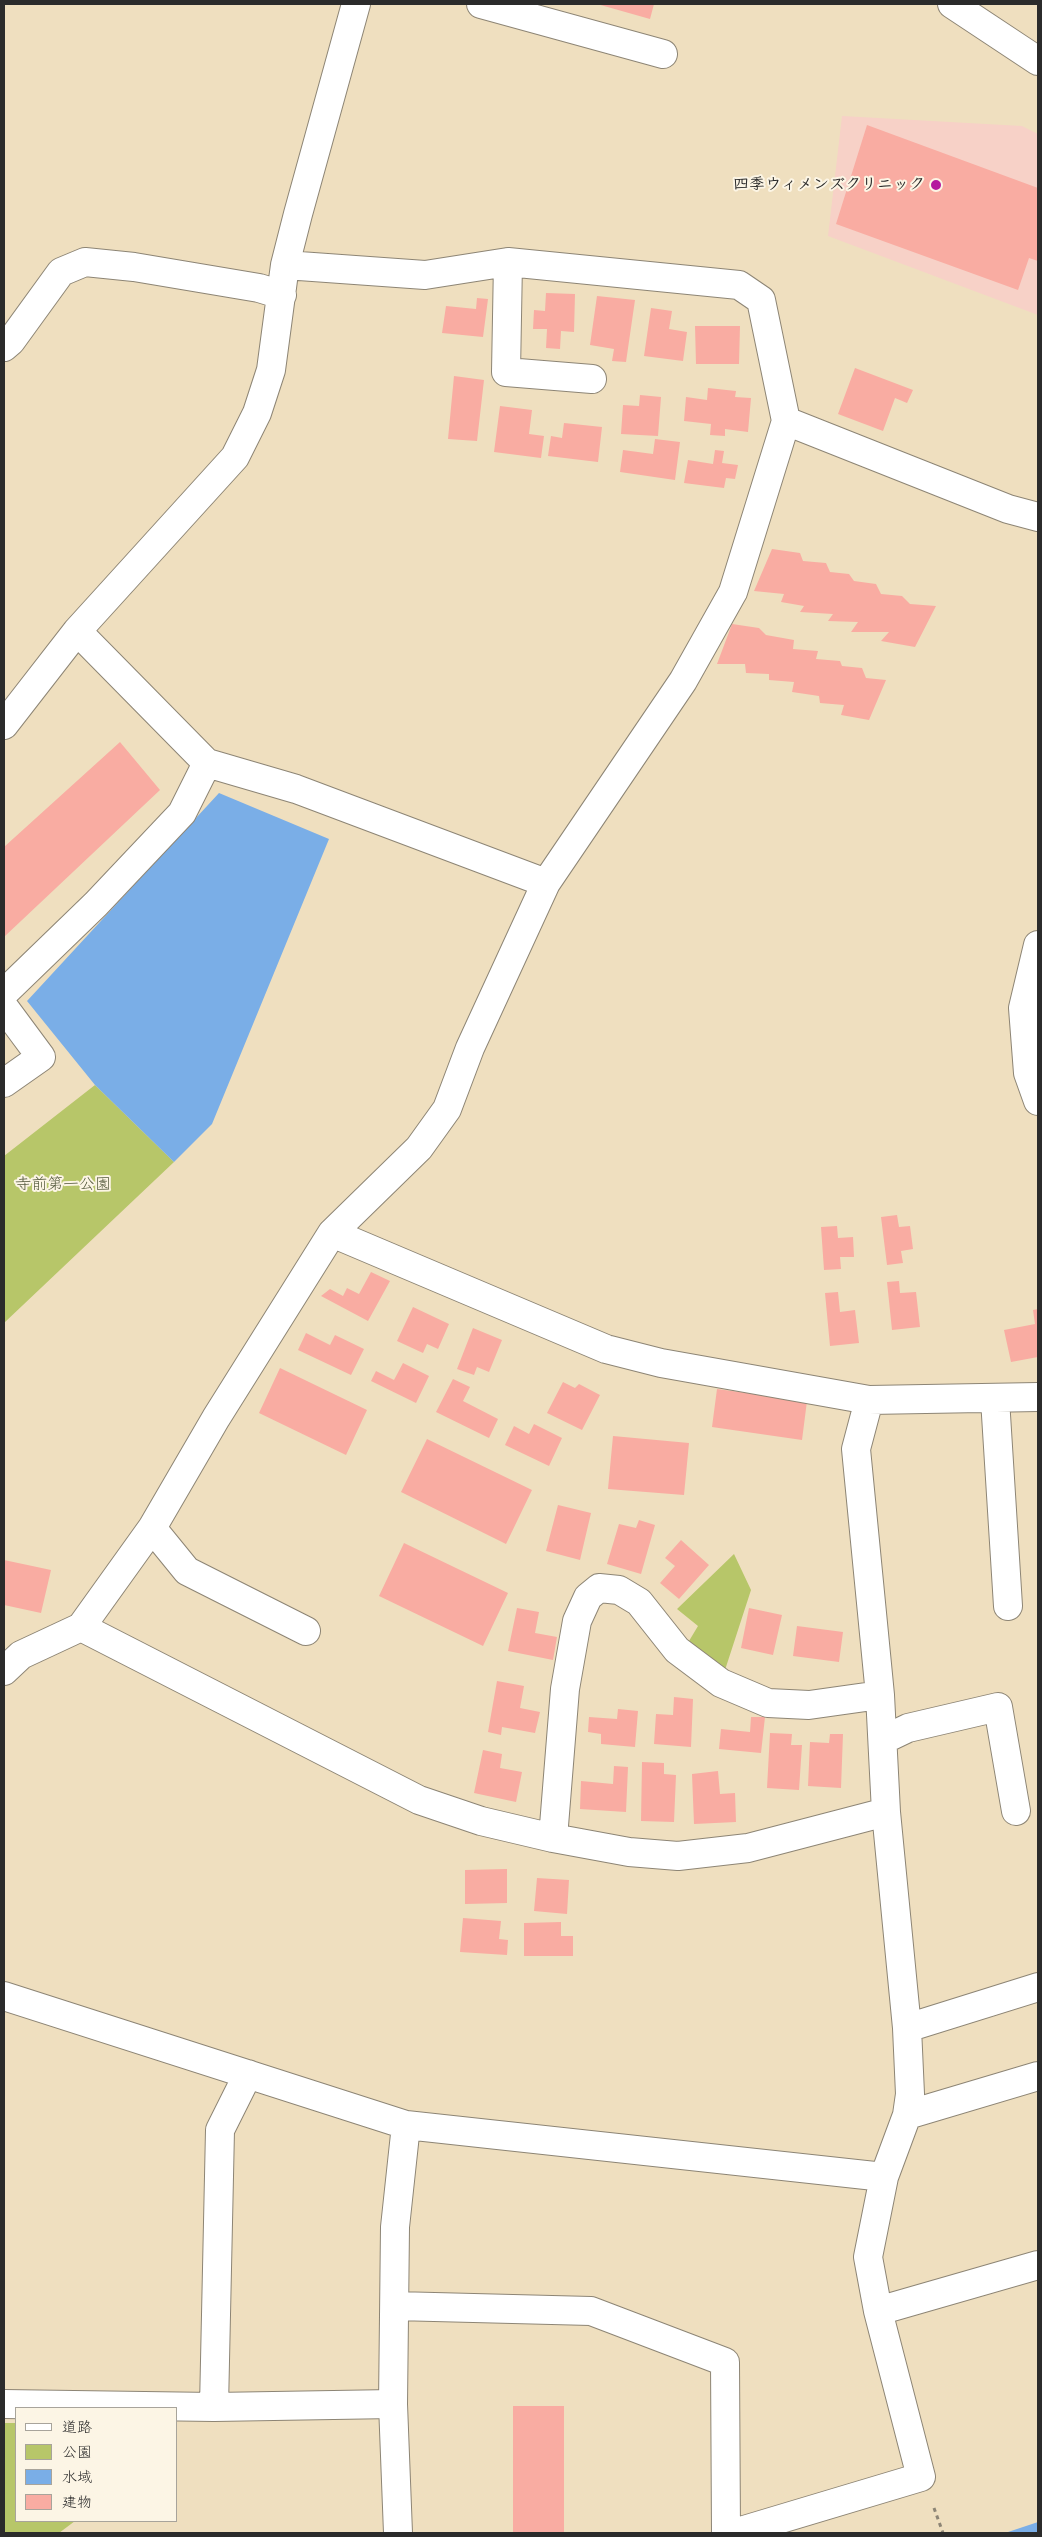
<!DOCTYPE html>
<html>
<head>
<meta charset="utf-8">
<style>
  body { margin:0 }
  #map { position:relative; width:1042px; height:2537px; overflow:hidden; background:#efdfbf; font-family:Sriracha,"Klee One",sans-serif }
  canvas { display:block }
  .frame { position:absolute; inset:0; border:5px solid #2b2b2b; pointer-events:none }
  .legend { position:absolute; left:15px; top:2407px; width:162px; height:115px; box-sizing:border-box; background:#fcf5e5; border:1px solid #a8a49b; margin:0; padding:6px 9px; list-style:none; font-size:15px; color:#2b2b2b }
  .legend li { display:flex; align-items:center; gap:10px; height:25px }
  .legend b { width:25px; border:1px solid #a8a49b }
</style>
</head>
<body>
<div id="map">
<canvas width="1042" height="2537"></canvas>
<div class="frame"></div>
<ul class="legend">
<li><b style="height:6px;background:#fff"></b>道路</li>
<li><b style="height:14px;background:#b7c669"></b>公園</li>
<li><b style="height:14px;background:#7aaee7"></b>水域</li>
<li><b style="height:14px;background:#f9aca2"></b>建物</li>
</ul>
</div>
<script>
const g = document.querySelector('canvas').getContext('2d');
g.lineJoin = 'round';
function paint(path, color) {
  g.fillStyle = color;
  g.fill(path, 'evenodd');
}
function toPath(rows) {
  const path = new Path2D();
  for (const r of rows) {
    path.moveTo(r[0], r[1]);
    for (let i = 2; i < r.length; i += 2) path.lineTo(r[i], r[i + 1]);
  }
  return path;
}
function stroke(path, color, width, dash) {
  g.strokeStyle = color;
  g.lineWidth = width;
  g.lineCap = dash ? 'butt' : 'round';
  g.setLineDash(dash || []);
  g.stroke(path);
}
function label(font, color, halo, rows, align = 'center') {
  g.font = font + ' Sriracha,"Klee One",sans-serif';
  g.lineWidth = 4;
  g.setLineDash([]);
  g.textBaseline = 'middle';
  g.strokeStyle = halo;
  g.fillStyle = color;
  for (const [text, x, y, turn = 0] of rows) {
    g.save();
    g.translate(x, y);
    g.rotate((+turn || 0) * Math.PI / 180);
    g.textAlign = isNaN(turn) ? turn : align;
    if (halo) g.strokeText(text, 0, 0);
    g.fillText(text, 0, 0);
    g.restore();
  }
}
paint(toPath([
  [842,116,1022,126,1038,134,1038,315,828,236]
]), '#f7d1c7');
paint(toPath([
  [95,1085,174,1162,4,1323,4,1156],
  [734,1554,751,1590,725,1670,689,1641,698,1626,677,1609],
  [4,2423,16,2423,16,2521,75,2521,59,2533,4,2533]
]), '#b7c669');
paint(toPath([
  [219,793,329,839,212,1124,174,1162,95,1085,27,1001],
  [1038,2522,1038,2533,1005,2533]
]), '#7aaee7');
paint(toPath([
  [597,4,654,4,650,19],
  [867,125,1038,188,1038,261,1029,258,1018,290,836,224],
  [546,293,575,294,574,332,561,331,560,349,546,348,547,329,533,329,534,310,545,311],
  [597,296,635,300,626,362,612,361,614,349,590,345],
  [477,298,488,299,483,337,442,333,446,306,476,309],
  [651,308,672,311,669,329,687,332,683,361,644,356],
  [695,326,740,326,739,364,696,364],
  [855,368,913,390,907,403,895,398,883,431,838,414],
  [454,376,484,380,477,441,448,439],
  [708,388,736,391,735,397,751,398,748,432,725,429,725,436,710,435,711,424,684,421,686,397,707,400],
  [640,395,661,397,658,436,621,434,623,405,639,406],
  [500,406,532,410,529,434,544,436,541,458,494,452],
  [564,423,602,427,598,462,548,456,551,436,562,438],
  [655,439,680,442,675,480,620,472,623,450,653,454],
  [715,450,724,451,722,463,738,465,735,479,726,478,724,488,684,483,688,460,713,464],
  [772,549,800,553,803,561,826,563,830,572,849,574,854,581,876,584,881,594,902,596,910,604,936,606,915,647,881,641,889,632,851,632,858,622,828,621,833,614,800,612,804,606,781,602,784,594,754,591],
  [732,624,759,628,766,635,794,640,793,649,818,651,816,659,840,661,842,666,862,668,866,678,886,680,869,720,841,715,844,705,820,703,819,696,792,692,794,682,769,680,769,674,746,673,745,664,717,664],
  [120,742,160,790,4,937,4,847],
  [897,1215,899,1227,910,1226,913,1249,901,1251,903,1263,887,1265,881,1217],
  [837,1226,838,1238,853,1237,854,1257,840,1257,841,1269,824,1270,821,1227],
  [371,1272,390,1281,368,1321,321,1296,330,1289,343,1296,347,1288,359,1294],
  [899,1281,900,1293,916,1292,920,1327,892,1330,887,1282],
  [838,1292,840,1312,855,1310,859,1343,830,1346,825,1293],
  [413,1307,449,1324,438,1349,427,1344,423,1353,397,1341],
  [1038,1309,1038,1357,1011,1362,1004,1330,1035,1324,1033,1310],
  [473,1328,502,1340,489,1372,477,1367,474,1375,457,1369],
  [306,1333,330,1345,335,1335,364,1349,351,1375,298,1350],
  [403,1363,429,1376,416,1403,371,1381,376,1371,394,1380],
  [280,1368,367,1410,346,1455,259,1413],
  [453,1379,470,1387,463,1401,498,1419,489,1438,436,1412],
  [563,1382,575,1388,579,1384,600,1395,582,1430,547,1413],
  [717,1389,807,1401,802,1440,712,1427],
  [534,1424,562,1438,549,1466,505,1445,514,1426,529,1434],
  [613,1436,689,1443,684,1495,608,1489],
  [427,1439,532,1490,506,1544,401,1492],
  [558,1505,591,1513,580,1560,546,1551],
  [639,1520,655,1525,641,1574,607,1564,619,1524,636,1528],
  [681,1540,709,1565,679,1599,660,1583,675,1566,665,1558],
  [404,1543,508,1593,483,1646,379,1596],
  [4,1560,51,1570,41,1613,4,1605],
  [517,1608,539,1612,535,1633,557,1637,553,1660,508,1651],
  [749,1608,782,1615,773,1655,741,1648],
  [797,1626,843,1632,839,1662,793,1656],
  [497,1681,524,1686,520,1708,540,1712,535,1733,502,1727,501,1735,488,1732],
  [674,1697,693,1699,691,1747,654,1744,656,1714,673,1715],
  [618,1709,638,1711,635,1747,601,1744,601,1734,588,1732,589,1717,617,1719],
  [751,1717,765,1717,761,1753,719,1749,721,1729,750,1732],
  [770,1733,792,1734,791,1745,802,1745,799,1790,767,1788],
  [830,1734,843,1734,841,1788,808,1786,810,1742,829,1743],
  [483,1750,502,1754,500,1768,522,1772,516,1802,474,1793],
  [642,1762,664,1763,664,1774,676,1775,674,1822,641,1821],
  [614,1766,628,1767,626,1812,580,1809,581,1781,613,1784],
  [718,1771,720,1794,735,1793,736,1822,694,1824,692,1774],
  [507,1869,507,1903,465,1904,465,1870],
  [537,1878,569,1880,567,1914,534,1911],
  [463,1918,501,1921,499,1939,508,1940,507,1955,460,1952],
  [561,1922,561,1936,573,1936,573,1956,524,1956,524,1923],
  [513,2406,564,2406,564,2533,513,2533]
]), '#f9aca2');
const minor = toPath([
  [481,4,663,54],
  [952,4,1038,61],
  [508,262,506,372,592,379],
  [285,265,425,275,508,262,739,285,761,300,786,421],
  [4,347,11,341,61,272,85,262,134,267,259,288,282,295],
  [4,725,77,631,235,457,257,413,271,370,285,265,298,214,356,4],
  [207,763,296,789,546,883],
  [1038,945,1023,1008,1028,1073,1038,1101],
  [4,993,96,904,182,813,207,763,77,631],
  [4,1007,41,1057,4,1083],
  [332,1233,606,1349,661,1363,869,1400],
  [995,1399,1008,1606],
  [152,1528,187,1571,306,1631],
  [81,1627,419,1800,481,1821,553,1838,629,1852,678,1856,748,1848,886,1812],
  [4,1671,21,1655,81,1627,152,1528,216,1418,332,1233,419,1148,447,1109,470,1048,546,883,683,681,733,592,786,421,1008,509,1038,517],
  [883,1740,908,1728,998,1707,1016,1811],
  [553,1838,565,1689,577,1621,588,1597,599,1588,619,1590,639,1602,677,1650,721,1683,768,1703,809,1705,880,1695],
  [4,1996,406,2125,884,2177],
  [907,2028,1038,1987],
  [907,2115,1038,2076],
  [395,2306,591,2311,725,2362,726,2533],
  [878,2311,1038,2265],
  [4,2404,214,2407,393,2404],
  [214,2407,220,2130,248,2074],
  [398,2533,393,2404,395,2227,406,2125],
  [734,2533,921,2477,878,2311,868,2257,884,2177,907,2115,910,2094,907,2028,886,1812,880,1695,856,1449,869,1400,1038,1397]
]);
stroke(minor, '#8d8575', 30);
stroke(toPath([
  [934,2508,943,2533]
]), '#8d8575', 3, [4, 4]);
stroke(minor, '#fff', 28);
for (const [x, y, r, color] of [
  [936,185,6,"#b5179e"]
]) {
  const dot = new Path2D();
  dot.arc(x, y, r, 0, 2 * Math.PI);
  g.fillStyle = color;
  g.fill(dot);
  stroke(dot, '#fcf5e5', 2);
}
label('bold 16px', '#2b2b2b', '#fcf5e5', [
  ["四季ウィメンズクリニック",925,185]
], 'right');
label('16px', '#555a3e', '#fcf5e5', [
  ["寺前第一公園",63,1185]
]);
</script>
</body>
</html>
